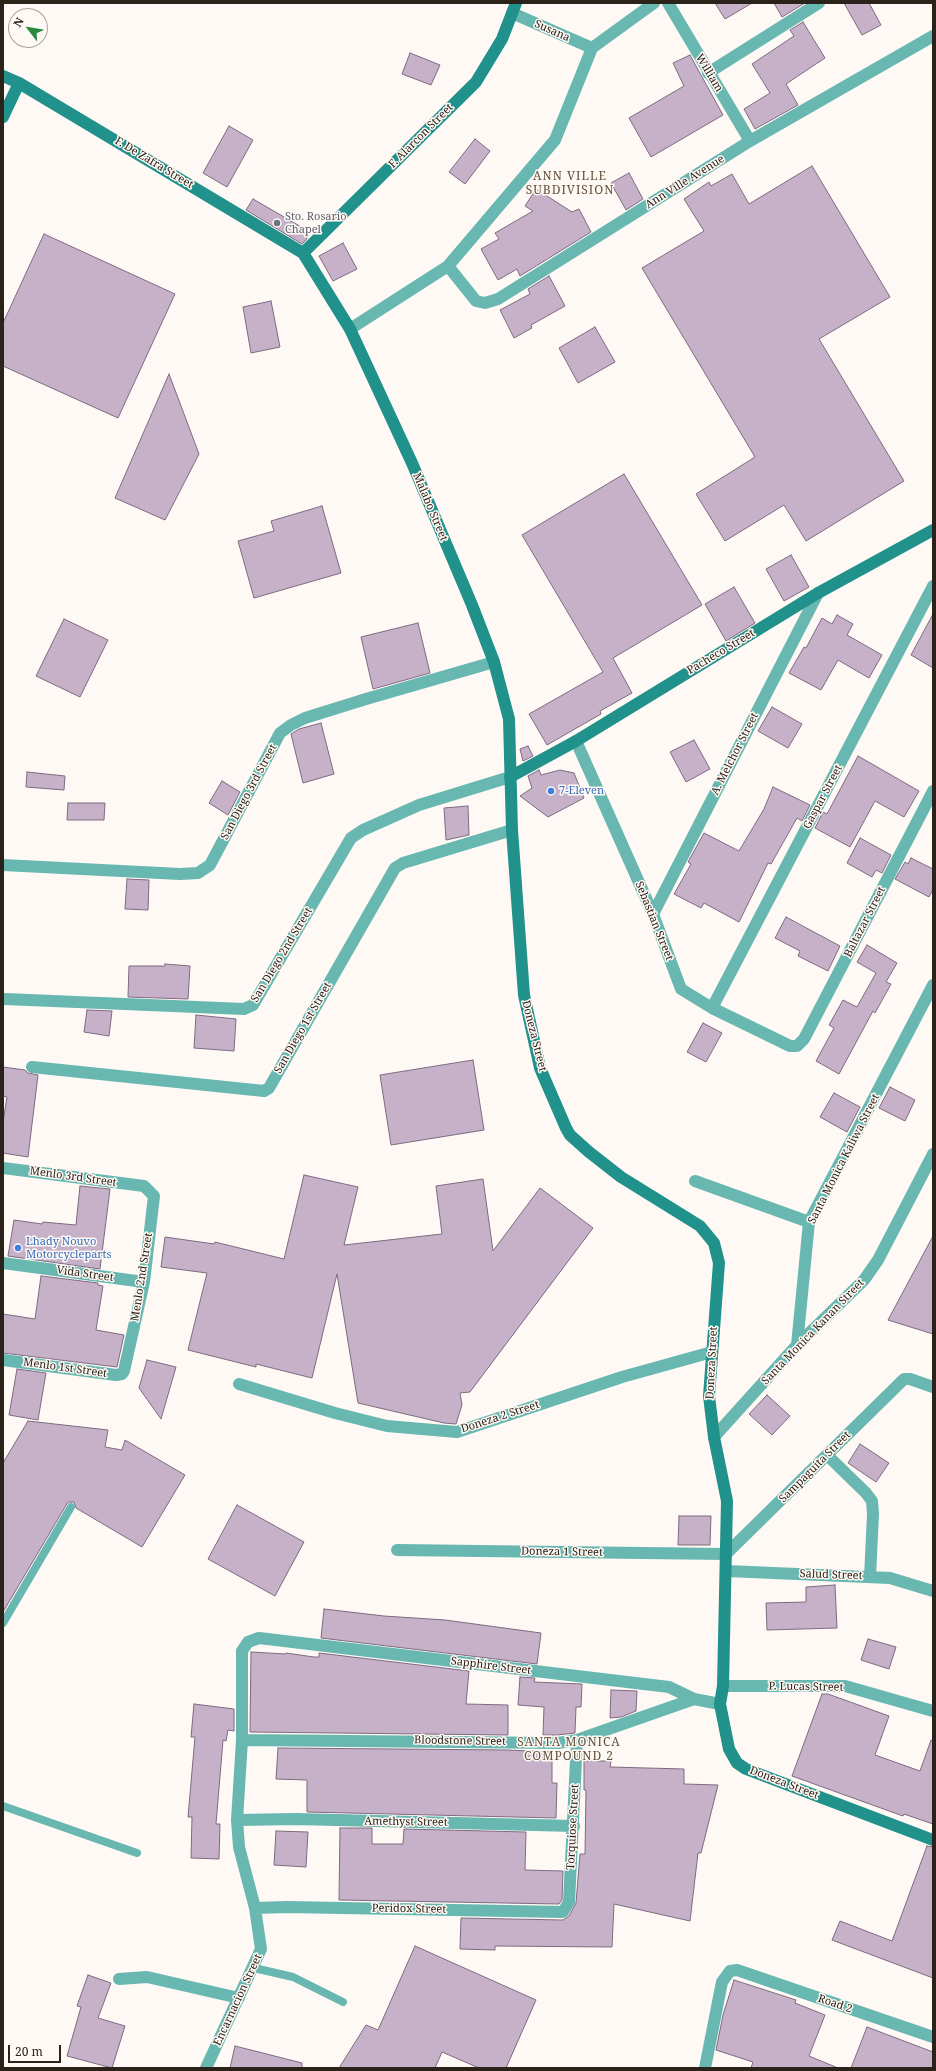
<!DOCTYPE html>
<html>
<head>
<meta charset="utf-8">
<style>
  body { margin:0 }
  #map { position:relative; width:936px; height:2071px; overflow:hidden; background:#fef9f4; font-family:"Noto Serif",serif }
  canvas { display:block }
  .frame { position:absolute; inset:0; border:4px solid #2b2219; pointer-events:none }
  .north { position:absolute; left:8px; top:8px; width:40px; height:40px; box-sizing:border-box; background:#fef9f4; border:1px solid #aaa39c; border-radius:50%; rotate:301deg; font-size:11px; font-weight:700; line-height:16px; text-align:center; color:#2b2219 }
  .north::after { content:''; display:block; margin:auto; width:14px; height:18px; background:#288a3e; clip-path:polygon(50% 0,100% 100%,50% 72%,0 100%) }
  .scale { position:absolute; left:8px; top:2045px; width:53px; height:18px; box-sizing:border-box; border:2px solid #2b2219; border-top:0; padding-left:5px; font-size:12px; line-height:14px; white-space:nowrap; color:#2b2219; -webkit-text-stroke:3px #fef9f4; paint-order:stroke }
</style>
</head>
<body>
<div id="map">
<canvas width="936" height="2071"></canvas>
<div class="frame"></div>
<div class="north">N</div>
<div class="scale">20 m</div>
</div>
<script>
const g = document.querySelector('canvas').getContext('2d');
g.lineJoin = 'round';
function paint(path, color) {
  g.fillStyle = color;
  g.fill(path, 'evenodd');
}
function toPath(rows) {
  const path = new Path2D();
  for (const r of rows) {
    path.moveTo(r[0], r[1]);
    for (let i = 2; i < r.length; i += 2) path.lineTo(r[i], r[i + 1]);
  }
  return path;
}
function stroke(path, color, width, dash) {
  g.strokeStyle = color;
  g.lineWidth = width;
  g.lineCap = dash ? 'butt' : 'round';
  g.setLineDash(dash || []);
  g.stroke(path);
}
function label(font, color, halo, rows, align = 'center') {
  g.font = font + ' "Noto Serif",serif';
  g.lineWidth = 3;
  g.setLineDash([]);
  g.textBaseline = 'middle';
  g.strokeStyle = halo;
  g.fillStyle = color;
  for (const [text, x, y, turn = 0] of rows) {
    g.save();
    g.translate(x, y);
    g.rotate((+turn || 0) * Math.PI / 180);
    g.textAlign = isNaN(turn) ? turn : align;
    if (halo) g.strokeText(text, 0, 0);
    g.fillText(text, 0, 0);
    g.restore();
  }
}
const building = toPath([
  [715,3,752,3,725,19,715,3],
  [774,3,805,3,782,17,774,3],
  [844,3,869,3,881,25,862,35,844,3],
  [803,22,825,58,786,84,798,105,755,129,744,109,770,93,752,64,794,36,790,30,803,22],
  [410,53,440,65,431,85,402,74,410,53],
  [690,55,723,115,651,157,629,118,684,86,673,63,690,55],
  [229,126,253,140,227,187,203,173,229,126],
  [475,139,490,151,465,184,449,172,475,139],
  [812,166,890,297,819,339,904,481,806,541,784,505,725,541,696,494,755,457,642,268,704,231,684,199,709,182,711,186,732,174,749,204,812,166],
  [629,173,643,199,626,210,611,183,629,173],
  [536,189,572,212,579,209,591,232,520,276,517,269,498,280,481,249,499,239,495,233,533,211,525,206,536,189],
  [253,199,310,232,306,240,302,244,246,210,253,199],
  [44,234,175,294,118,418,3,366,3,323,44,234],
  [343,243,357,269,333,281,319,256,343,243],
  [549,276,565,306,531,325,532,328,514,338,500,310,530,294,528,289,549,276],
  [271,301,280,347,251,353,243,307,271,301],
  [595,327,615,362,578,383,559,348,595,327],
  [169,374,199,454,165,520,115,498,169,374],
  [624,474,702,605,613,658,632,693,600,711,601,714,547,745,529,714,603,672,522,535,624,474],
  [322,506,341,573,254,598,238,541,274,531,271,521,322,506],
  [791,555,809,587,784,601,766,569,791,555],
  [734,587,755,623,726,641,705,604,734,587],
  [933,614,933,668,911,655,933,614],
  [837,615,853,624,847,635,882,655,869,678,838,660,821,690,789,673,804,647,806,648,822,618,832,624,837,615],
  [64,619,108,640,80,697,36,676,64,619],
  [418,623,430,673,373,689,361,637,418,623],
  [772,707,802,724,788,748,758,731,772,707],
  [321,723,334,774,303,783,291,734,299,729,321,723],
  [694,740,710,769,686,782,670,752,694,740],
  [528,746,533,756,523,761,520,749,528,746],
  [858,756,919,791,904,817,875,801,850,847,815,828,823,812,827,814,858,756],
  [539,770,541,775,560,770,574,773,584,798,548,817,520,796,532,788,528,776,539,770],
  [27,772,65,776,64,790,26,787,27,772],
  [222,781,240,792,228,815,209,803,222,781],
  [773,787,810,805,802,821,797,818,771,864,768,863,739,922,704,903,701,908,674,894,691,864,688,862,704,833,739,851,764,809,773,787],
  [68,803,105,803,104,820,67,820,68,803],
  [468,806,469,835,446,840,444,808,468,806],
  [860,838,891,855,882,873,876,870,872,877,847,863,860,838],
  [911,858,933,869,933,889,929,897,895,879,905,862,908,864,911,858],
  [127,879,149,880,148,910,125,909,127,879],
  [786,917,840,946,828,971,798,956,800,951,775,938,786,917],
  [867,945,897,963,886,982,891,984,875,1013,873,1011,839,1074,816,1061,834,1028,829,1025,843,1000,857,1007,876,973,857,962,867,945],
  [165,964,190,966,188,999,128,997,129,966,165,966,165,964],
  [87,1010,112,1011,109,1036,84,1032,87,1010],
  [196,1015,236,1019,234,1051,194,1048,196,1015],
  [703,1023,722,1033,706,1062,687,1052,703,1023],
  [473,1060,484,1130,391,1145,380,1075,473,1060],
  [3,1067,25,1070,28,1073,38,1075,28,1157,3,1153,3,1122,7,1097,3,1096,3,1067],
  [890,1087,915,1100,905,1121,879,1108,890,1087],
  [834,1093,860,1107,847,1132,820,1117,834,1093],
  [304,1175,358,1187,344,1245,442,1234,436,1186,483,1179,493,1251,540,1188,593,1228,470,1392,460,1393,462,1405,456,1424,444,1423,358,1403,337,1274,312,1378,256,1364,256,1367,188,1350,207,1273,161,1267,165,1237,214,1244,215,1242,284,1259,304,1175],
  [80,1186,110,1189,100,1269,8,1256,14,1220,42,1224,43,1222,76,1225,80,1186],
  [933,1236,933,1334,888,1320,933,1236],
  [41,1276,98,1283,98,1285,103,1286,96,1330,124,1335,117,1367,3,1353,3,1314,35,1319,41,1276],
  [147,1360,176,1367,161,1419,139,1388,147,1360],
  [17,1369,46,1373,38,1420,9,1415,17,1369],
  [767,1395,790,1416,772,1435,749,1414,767,1395],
  [28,1421,108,1430,105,1447,122,1450,125,1440,185,1475,142,1547,76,1508,74,1502,68,1502,3,1612,3,1463,28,1421],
  [860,1444,889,1463,876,1482,848,1463,860,1444],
  [237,1505,304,1542,275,1596,208,1559,237,1505],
  [679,1516,711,1516,710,1545,678,1545,679,1516],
  [835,1585,837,1628,767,1630,766,1603,806,1602,806,1587,835,1585],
  [324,1609,384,1616,445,1620,541,1633,537,1664,321,1638,324,1609],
  [868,1639,896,1647,889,1669,861,1660,868,1639],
  [251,1652,286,1654,286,1653,314,1657,319,1657,319,1653,469,1671,466,1704,508,1705,508,1735,250,1732,251,1652],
  [520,1677,535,1678,534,1682,582,1684,581,1707,576,1707,575,1733,557,1735,543,1735,544,1707,518,1705,520,1677],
  [611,1690,637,1691,636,1711,621,1717,610,1718,611,1690],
  [822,1694,828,1694,889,1716,875,1755,920,1771,931,1740,933,1741,933,1824,904,1814,903,1816,792,1776,822,1694],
  [194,1704,234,1709,234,1731,228,1730,226,1741,223,1740,216,1824,220,1824,219,1859,191,1858,192,1817,188,1817,195,1737,191,1737,194,1704],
  [278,1748,508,1750,552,1752,552,1783,557,1783,556,1818,307,1812,307,1780,276,1779,278,1748],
  [584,1761,611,1761,610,1767,684,1769,684,1784,718,1785,701,1853,698,1853,690,1921,614,1904,612,1947,495,1946,495,1950,460,1949,461,1918,563,1920,569,1916,576,1903,580,1854,585,1854,586,1790,584,1790,584,1761],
  [340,1828,372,1828,372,1844,403,1844,404,1829,526,1832,525,1870,563,1871,562,1900,559,1904,339,1900,340,1828],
  [276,1831,308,1832,306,1867,274,1865,276,1831],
  [927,1846,933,1847,933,1978,832,1940,840,1921,892,1941,927,1846],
  [415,1946,536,2000,506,2068,479,2068,442,2052,435,2068,339,2068,366,2025,378,2030,415,1946],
  [88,1975,111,1983,98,2018,125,2026,112,2068,67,2056,81,2007,77,2006,88,1975],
  [734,1980,796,2000,795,2003,825,2015,809,2056,838,2068,751,2068,753,2062,716,2050,723,2015,734,1980],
  [867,2027,933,2052,933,2068,851,2068,867,2027],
  [235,2046,302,2063,302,2068,230,2068,235,2046]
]);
paint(building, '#c7b1c9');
stroke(building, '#7e6a80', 1);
stroke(toPath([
  [3,1623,71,1507],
  [3,1806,137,1853],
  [254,1968,293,1977,343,2002]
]), '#68b7b1', 8);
stroke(toPath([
  [668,3,750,141],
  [512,13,592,48],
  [708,73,819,3],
  [448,266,476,301,485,303,498,299,750,141,933,36],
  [350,329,448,266,555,140,592,48,654,3],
  [576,741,653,914,681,989,712,1008,790,1046,797,1046,804,1039,933,791],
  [3,865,180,874,198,873,210,865,280,733,291,725,305,718,366,699,494,662],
  [653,914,818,593],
  [5,999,244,1009,253,1005,351,838,363,830,419,805,510,777],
  [712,1008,933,586],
  [32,1067,264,1091,269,1088,395,868,403,863,512,830],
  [3,1168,144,1186,154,1196,144,1282,124,1371,122,1374,116,1375,3,1360],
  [695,1181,809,1222],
  [3,1263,144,1282],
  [797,1345,809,1222,933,985],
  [239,1384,335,1413,387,1426,457,1432,622,1377,712,1352],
  [714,1437,797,1345,864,1280,878,1260,933,1154],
  [827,1455,866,1493,872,1501,873,1514,870,1577],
  [397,1550,726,1554,904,1379,910,1379,933,1387],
  [727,1571,890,1578,933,1591],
  [723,1686,845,1686,933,1711],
  [242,1740,558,1743,577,1740,694,1699],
  [237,1820,296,1819,574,1826],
  [255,1908,287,1907,563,1912,569,1902,577,1740],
  [119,1979,147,1977,239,1998],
  [206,2068,261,1949,255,1908,239,1847,237,1820,242,1740,242,1651,248,1642,259,1638,669,1687,694,1699,720,1704],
  [705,2068,722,1982,730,1971,737,1970,933,2037]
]), '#68b7b1', 12);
stroke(toPath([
  [3,76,19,83,303,253,350,329,412,463,472,605,494,662,509,719,512,830,524,995,540,1068,566,1128,570,1135,589,1152,621,1177,700,1226,714,1243,719,1263,709,1396,714,1437,727,1501,723,1686,720,1704,729,1749,737,1763,746,1769,933,1840],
  [3,117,19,83],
  [303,253,476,82,502,39,516,3],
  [510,777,576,741,818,593,933,530]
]), '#20918b', 12);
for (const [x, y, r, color] of [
  [277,223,4,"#6b7280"],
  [551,791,4,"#3f7fe0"],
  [18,1248,4,"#3f7fe0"]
]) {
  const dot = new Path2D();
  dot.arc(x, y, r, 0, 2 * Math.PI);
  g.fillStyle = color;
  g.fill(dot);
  stroke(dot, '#fef9f4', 1.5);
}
label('11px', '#2b2219', '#fef9f4', [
  ["Susana",552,31,24],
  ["William",709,73,59],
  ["F. Alarcon Street",421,136,-45],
  ["F. De Zafra Street",154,163,31],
  ["Ann Ville Avenue",685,182,-32],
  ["Malabo Street",430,507,67],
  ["Pacheco Street",721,652,-31],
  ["A. Melchor Street",735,754,-63],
  ["San Diego 3rd Street",249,792,-62],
  ["Gaspar Street",823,797,-62],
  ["Sebastian Street",654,921,68],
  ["Baltazar Street",865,922,-63],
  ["San Diego 2nd Street",282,955,-59],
  ["San Diego 1st Street",303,1028,-60],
  ["Doneza Street",534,1036,76],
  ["Santa Monica Kaliwa Street",844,1159,-63],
  ["Menlo 3rd Street",73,1177,8],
  ["Vida Street",85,1274,8],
  ["Menlo 2nd Street",142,1277,-81],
  ["Santa Monica Kanan Street",813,1332,-46],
  ["Doneza Street",712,1363,-87],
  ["Menlo 1st Street",65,1368,8],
  ["Doneza 2 Street",500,1417,-18],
  ["Sampaguita Street",815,1467,-45],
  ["Doneza 1 Street",562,1552,1],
  ["Salud Street",831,1575,2],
  ["Sapphire Street",491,1666,7],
  ["P. Lucas Street",806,1687,1],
  ["Bloodstone Street",460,1741,1],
  ["Doneza Street",784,1783,21],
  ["Amethyst Street",406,1822,1],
  ["Torquiose Street",573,1827,-87],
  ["Peridox Street",409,1909,1],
  ["Encarnacion Street",238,2000,-65],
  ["Road 2",835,2004,19]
]);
label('11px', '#5b616d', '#fef9f4', [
  ["Sto. Rosario",285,217],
  ["Chapel",285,230]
], 'left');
label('11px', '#366cbe', '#fef9f4', [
  ["7-Eleven",559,791],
  ["Lhady Nouvo",26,1242],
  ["Motorcycleparts",26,1255]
], 'left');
g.letterSpacing = '1px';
label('12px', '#63503b', '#fef9f4', [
  ["ANN VILLE",570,177],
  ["SUBDIVISION",570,191],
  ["SANTA MONICA",569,1743],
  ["COMPOUND 2",569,1757]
]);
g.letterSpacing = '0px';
</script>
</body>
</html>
